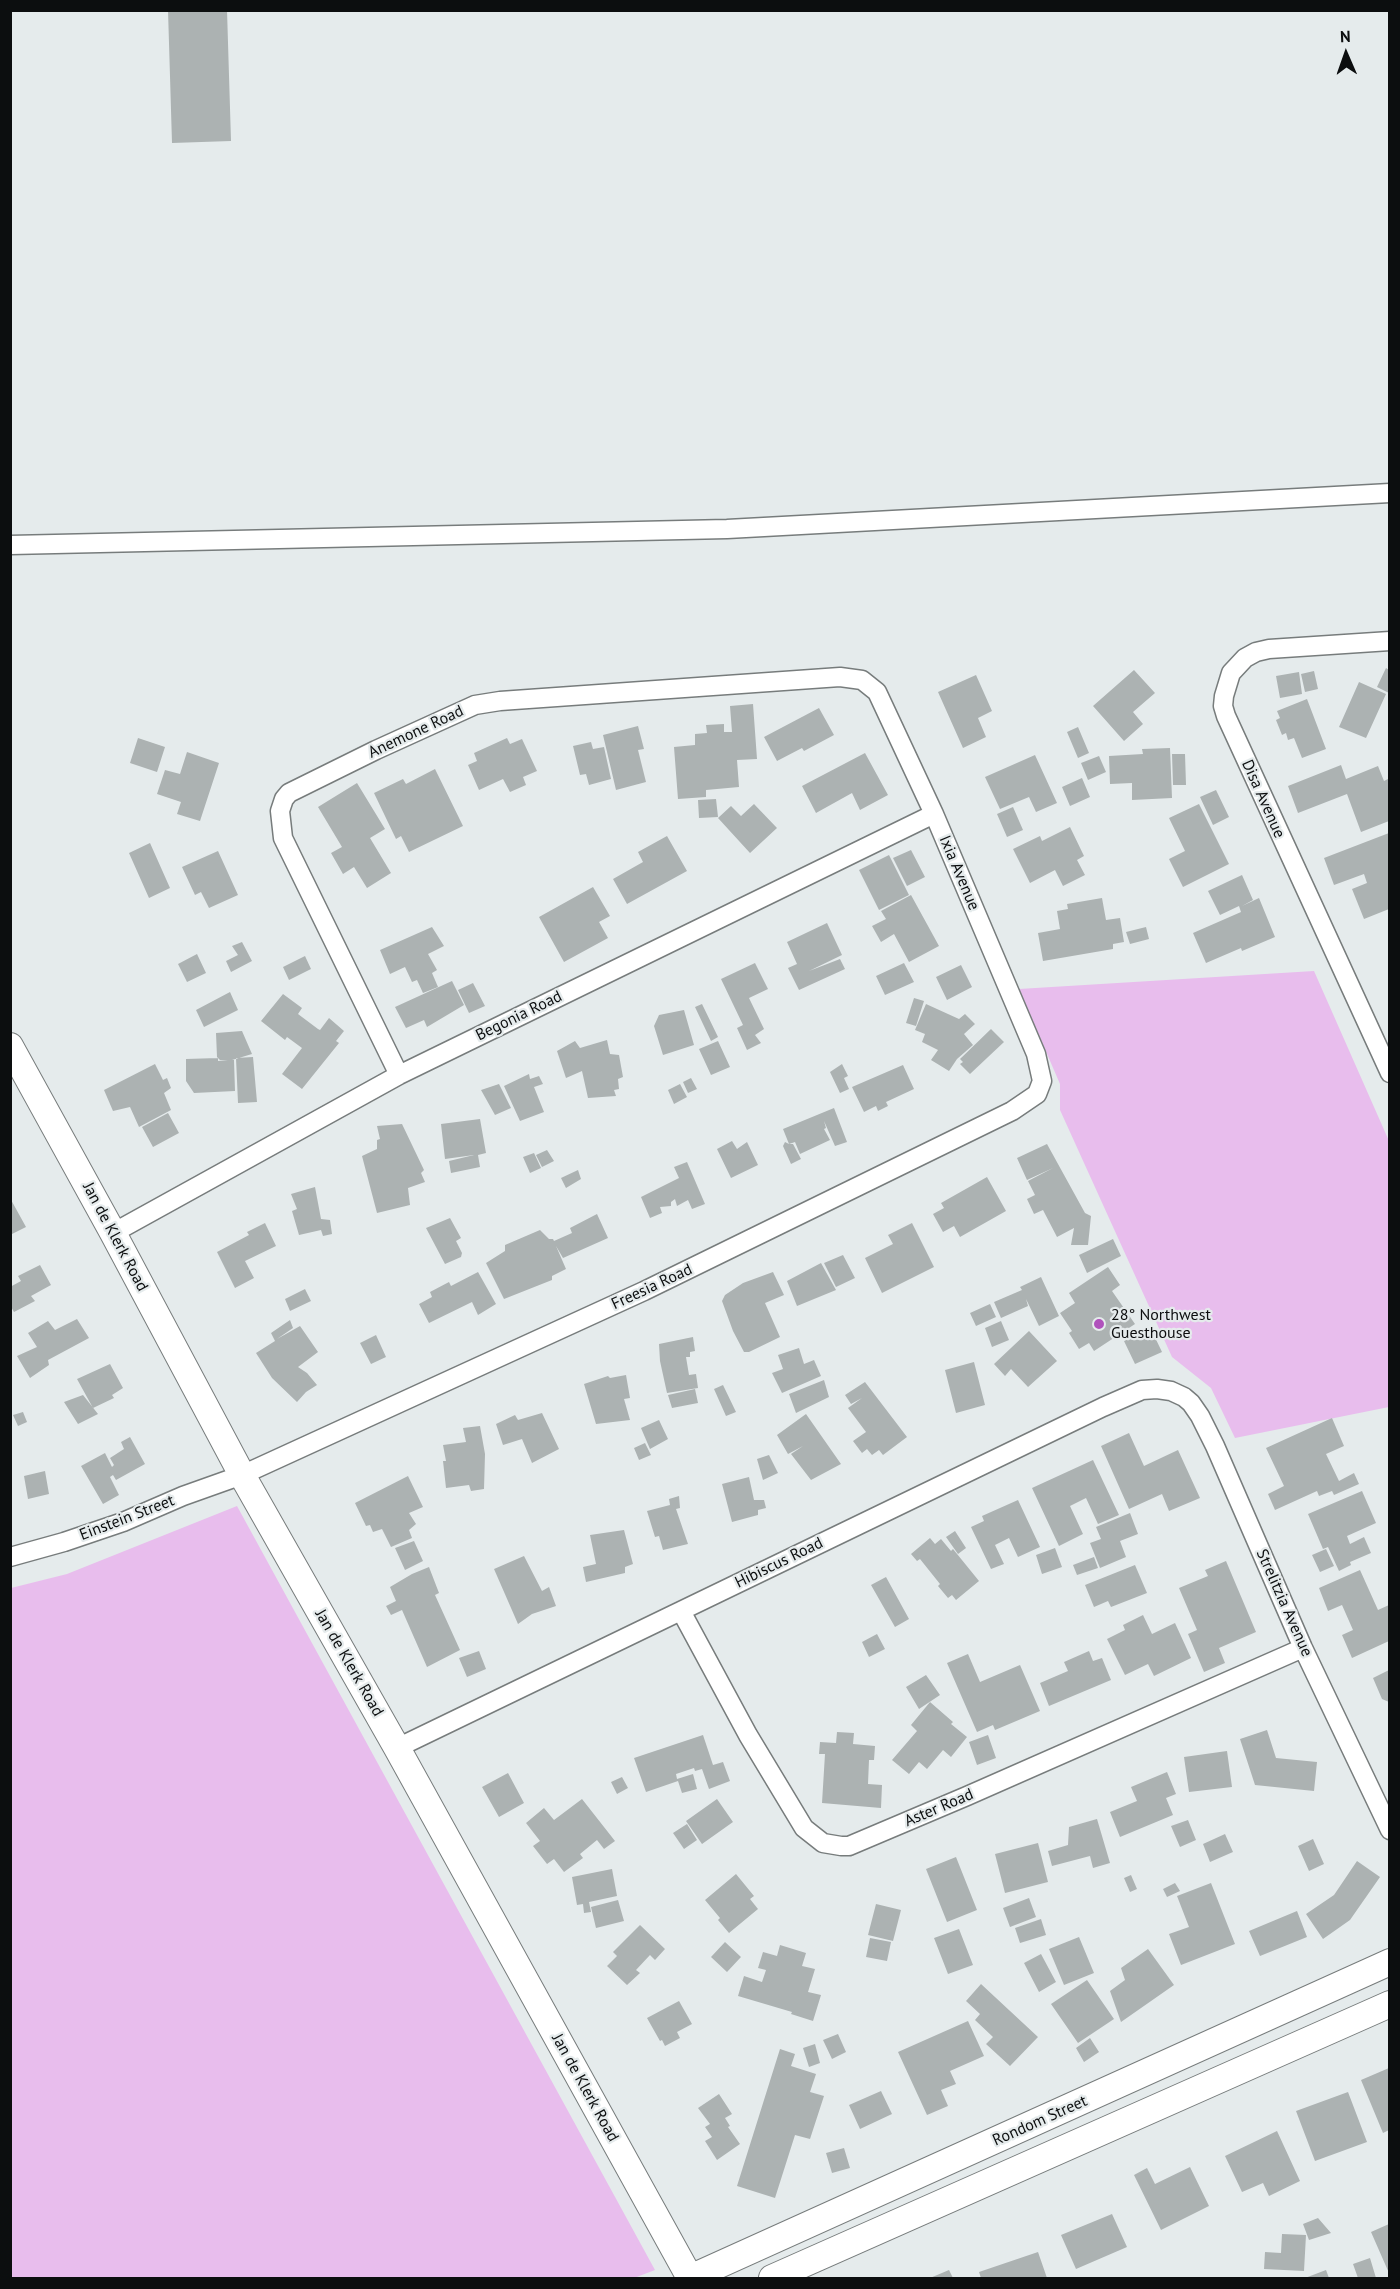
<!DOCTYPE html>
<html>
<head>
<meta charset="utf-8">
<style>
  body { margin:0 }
  #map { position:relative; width:1400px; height:2289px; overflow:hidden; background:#e5ebec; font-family:"PT Sans",sans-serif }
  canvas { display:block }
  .frame { position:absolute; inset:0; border:12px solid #0c0e0f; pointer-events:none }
  .north { position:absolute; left:1316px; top:24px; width:60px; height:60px; -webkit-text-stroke:4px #e5ebec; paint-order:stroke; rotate:358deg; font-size:16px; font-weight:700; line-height:24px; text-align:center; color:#0c0e0f }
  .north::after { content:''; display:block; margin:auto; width:21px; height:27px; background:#0c0e0f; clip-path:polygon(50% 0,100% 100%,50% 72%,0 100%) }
</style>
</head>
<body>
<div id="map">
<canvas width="1400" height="2289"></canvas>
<div class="frame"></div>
<div class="north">N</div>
</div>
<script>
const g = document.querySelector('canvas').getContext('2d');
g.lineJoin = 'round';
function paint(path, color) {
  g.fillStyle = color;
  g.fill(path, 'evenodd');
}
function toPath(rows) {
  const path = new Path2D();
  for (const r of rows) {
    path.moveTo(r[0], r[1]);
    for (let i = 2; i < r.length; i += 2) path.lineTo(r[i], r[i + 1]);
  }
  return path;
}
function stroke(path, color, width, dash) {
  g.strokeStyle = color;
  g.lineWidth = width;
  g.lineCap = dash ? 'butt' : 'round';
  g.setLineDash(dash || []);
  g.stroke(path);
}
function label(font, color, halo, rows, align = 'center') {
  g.font = font + ' "PT Sans",sans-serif';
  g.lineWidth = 4.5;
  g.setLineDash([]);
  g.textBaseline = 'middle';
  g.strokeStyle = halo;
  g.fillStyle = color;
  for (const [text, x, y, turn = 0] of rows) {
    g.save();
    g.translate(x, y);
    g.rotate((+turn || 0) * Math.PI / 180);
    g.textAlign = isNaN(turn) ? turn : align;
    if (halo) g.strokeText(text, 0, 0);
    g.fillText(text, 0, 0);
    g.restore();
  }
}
paint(toPath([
  [1314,971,1389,1141,1389,1407,1235,1438,1211,1388,1172,1357,1060,1110,1060,1084,1019,989],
  [237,1506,655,2270,634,2278,11,2278,11,1588,67,1574]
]), '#e8bded');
paint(toPath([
  [168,10,227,10,231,141,172,143],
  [1386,668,1389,670,1389,693,1377,687],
  [1134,670,1155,693,1133,712,1143,724,1124,741,1093,706],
  [1314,671,1318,689,1305,692,1301,674],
  [1299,672,1302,694,1280,698,1276,676],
  [976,675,992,711,978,718,986,737,963,748,938,692],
  [1359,682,1386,694,1366,738,1339,727],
  [1307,699,1326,749,1302,758,1294,738,1288,740,1286,733,1282,735,1276,720,1280,718,1277,711],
  [753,704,757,759,737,760,739,787,706,790,706,797,678,799,674,747,695,745,695,734,707,733,706,725,724,724,724,732,732,732,730,706],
  [819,708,834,735,804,751,802,748,777,761,764,737],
  [638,726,644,749,638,750,646,782,616,790,603,735],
  [1078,727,1089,753,1078,758,1067,732],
  [138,738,165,747,157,772,130,763],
  [507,738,510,744,522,739,537,771,523,777,526,785,510,792,503,779,479,790,468,765,477,761,474,753],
  [591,742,593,749,604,747,611,779,589,785,586,774,580,775,573,746],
  [1170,748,1172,798,1132,800,1132,783,1110,784,1109,756,1143,754,1142,749],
  [187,752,219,763,200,821,177,814,181,802,157,794,165,770,180,774],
  [865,753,888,795,860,810,852,793,816,813,802,786],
  [1172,754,1185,754,1186,785,1173,785],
  [1035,755,1057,803,1036,812,1029,797,1000,809,985,777],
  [1099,756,1106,772,1088,780,1081,763],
  [1341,765,1346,779,1378,766,1384,781,1388,779,1389,783,1389,821,1361,832,1347,794,1298,813,1288,786],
  [435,769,463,826,409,852,401,836,396,839,374,793,403,779,406,784],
  [1082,778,1090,797,1070,806,1062,787],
  [357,783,385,829,370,838,391,873,367,888,354,867,343,874,331,853,342,847,318,807],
  [1216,790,1229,817,1213,825,1200,797],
  [716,799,718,817,699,818,698,800],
  [754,804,777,828,750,853,718,818,731,806,741,816],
  [1199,804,1229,864,1183,887,1169,859,1185,851,1169,818],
  [1013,807,1023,830,1007,837,997,814],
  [1070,827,1084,856,1077,860,1085,875,1063,886,1055,870,1030,883,1013,849,1040,836,1042,841],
  [1389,833,1389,909,1364,919,1352,889,1367,883,1364,874,1334,885,1324,858],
  [667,836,687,871,627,904,613,879,643,862,638,852],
  [150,843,170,888,149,898,129,853],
  [911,850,925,877,907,886,893,858],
  [218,851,238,895,209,908,201,892,195,895,182,867],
  [889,855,909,895,879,910,859,870],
  [1242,875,1253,900,1242,906,1259,898,1275,937,1242,951,1241,948,1206,963,1193,933,1241,912,1239,906,1220,915,1208,891],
  [593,887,610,916,599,922,608,938,564,962,539,917],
  [911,895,939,946,909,962,894,934,881,942,872,926,886,919,881,911],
  [1102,898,1106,920,1120,918,1124,942,1113,944,1113,949,1043,961,1038,933,1060,929,1057,911,1068,909,1067,904],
  [827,923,842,955,809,971,840,959,845,969,799,990,788,968,797,964,787,942],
  [432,927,444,946,428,954,437,970,432,973,438,987,423,993,417,980,412,982,405,967,390,974,380,950],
  [1146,927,1149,939,1130,944,1126,932],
  [242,942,252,961,231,972,226,961,238,955,232,946],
  [197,954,206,973,187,982,178,964],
  [305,956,311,969,289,980,283,967],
  [755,963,768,989,749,998,764,1029,755,1035,761,1043,747,1050,737,1028,743,1025,721,979],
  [904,963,914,982,885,995,876,976],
  [961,965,972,987,947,1000,936,977],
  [452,981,464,1005,427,1027,424,1020,406,1028,395,1007],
  [473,983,485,1006,469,1013,458,990],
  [230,992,238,1010,204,1027,196,1010],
  [283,994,302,1008,298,1014,318,1029,320,1030,329,1018,344,1031,336,1041,339,1043,302,1089,282,1074,302,1048,287,1037,285,1040,261,1021],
  [914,998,924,1001,916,1026,906,1023],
  [702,1004,718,1037,711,1041,695,1007],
  [926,1004,959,1019,965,1014,975,1024,964,1034,973,1045,957,1059,949,1071,931,1060,938,1050,922,1042,925,1034,915,1030],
  [684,1010,694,1045,663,1055,654,1026,659,1015],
  [991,1029,1004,1042,970,1074,960,1064,963,1062,960,1059],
  [242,1031,252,1054,232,1060,234,1060,235,1091,194,1093,186,1081,186,1059,218,1058,218,1061,228,1060,220,1060,217,1057,216,1033],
  [607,1040,610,1054,619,1055,623,1077,618,1079,619,1089,614,1090,616,1096,588,1098,582,1071,566,1078,557,1051,575,1041,580,1048],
  [718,1041,730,1067,711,1075,699,1049],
  [253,1057,257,1102,238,1103,236,1058],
  [155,1064,163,1080,167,1078,171,1088,164,1093,171,1110,139,1127,130,1107,113,1111,104,1090],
  [842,1064,848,1076,844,1078,849,1089,840,1093,830,1072],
  [903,1065,914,1089,886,1102,888,1106,878,1111,876,1106,864,1112,852,1087],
  [529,1074,530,1079,539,1076,543,1084,534,1087,544,1112,520,1121,504,1086],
  [691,1078,697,1089,688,1093,683,1082],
  [499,1084,511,1108,495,1115,481,1090],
  [680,1084,687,1097,674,1104,668,1090],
  [834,1108,847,1142,835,1146,824,1121,826,1128,824,1129,830,1140,800,1154,795,1142,789,1144,793,1144,801,1159,791,1164,783,1146,785,1142,789,1144,783,1129],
  [168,1113,179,1133,153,1147,142,1127],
  [480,1119,486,1153,478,1155,480,1167,451,1173,449,1161,474,1155,445,1159,441,1124],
  [402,1124,424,1170,421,1173,425,1182,408,1188,410,1205,377,1213,362,1156,377,1149,377,1140,380,1139,377,1126],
  [732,1141,737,1149,747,1142,758,1165,731,1178,717,1149],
  [1047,1144,1085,1213,1091,1216,1088,1245,1071,1245,1074,1228,1057,1237,1043,1210,1034,1214,1027,1199,1035,1195,1028,1181,1053,1168,1027,1180,1017,1158],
  [547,1150,554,1161,542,1167,536,1155],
  [534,1153,541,1168,530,1173,523,1157],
  [687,1162,705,1204,692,1209,688,1200,677,1206,675,1199,671,1202,671,1206,660,1207,662,1213,650,1218,641,1197,679,1178,674,1167],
  [578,1170,581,1179,566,1188,561,1178],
  [987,1177,1006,1211,960,1237,954,1226,943,1232,933,1214,944,1208,941,1203],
  [315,1187,321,1219,330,1220,332,1234,323,1236,321,1230,299,1235,292,1211,297,1209,291,1194],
  [10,1198,26,1227,10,1235],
  [597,1214,608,1238,563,1258,556,1246,566,1269,552,1276,552,1280,504,1299,486,1263,505,1251,505,1245,540,1230,549,1239,553,1239,554,1241,572,1233,570,1228],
  [450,1218,461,1238,456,1241,462,1253,461,1257,445,1264,426,1228],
  [265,1223,276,1246,245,1261,254,1278,235,1288,217,1252,249,1235,247,1232],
  [912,1223,934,1267,882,1293,865,1258,893,1244,888,1235],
  [1113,1239,1121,1256,1087,1273,1079,1255],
  [843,1255,855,1278,836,1287,824,1263],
  [821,1263,836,1290,797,1306,787,1281],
  [40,1265,51,1285,31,1296,35,1301,14,1312,10,1305,10,1287,21,1281,18,1276],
  [1108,1267,1120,1285,1112,1291,1135,1324,1094,1351,1089,1343,1079,1349,1069,1333,1072,1331,1060,1313,1075,1303,1069,1293],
  [478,1272,496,1304,478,1315,472,1302,429,1323,419,1304,432,1297,430,1292,449,1282,451,1286],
  [773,1272,784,1295,765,1303,780,1337,749,1352,744,1352,733,1331,722,1301,725,1295,743,1283],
  [1041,1277,1059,1316,1039,1326,1026,1299,1028,1306,1001,1318,994,1302,1022,1290,1020,1287],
  [305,1289,311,1301,290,1311,285,1299],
  [990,1304,996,1317,976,1326,970,1313],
  [77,1319,89,1338,48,1360,49,1365,30,1378,17,1356,37,1347,28,1333,48,1321,55,1330],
  [290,1320,293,1328,277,1339,300,1326,318,1352,298,1367,307,1373,317,1385,306,1392,297,1402,272,1378,256,1353,275,1341,271,1333],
  [1001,1321,1009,1340,992,1347,985,1328],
  [1151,1329,1162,1352,1135,1364,1124,1341],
  [1029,1331,1057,1361,1028,1387,1011,1369,1005,1376,994,1364],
  [376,1335,386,1357,371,1364,360,1343],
  [693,1337,695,1351,690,1352,690,1357,686,1357,689,1375,696,1374,698,1388,667,1393,660,1361,659,1344],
  [799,1348,804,1364,814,1360,821,1376,782,1393,772,1373,783,1369,778,1355],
  [974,1362,985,1405,956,1413,945,1370],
  [110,1364,123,1388,112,1395,114,1398,93,1408,77,1379],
  [626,1375,630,1398,624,1399,630,1420,596,1424,584,1384,608,1376,610,1378],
  [824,1380,829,1397,796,1413,789,1394],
  [865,1382,907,1437,883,1455,879,1450,872,1455,867,1449,862,1453,853,1441,866,1432,848,1408,862,1398,851,1404,845,1395],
  [723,1385,736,1412,726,1416,714,1389],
  [695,1389,698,1403,672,1408,668,1395],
  [83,1395,98,1414,78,1424,64,1402],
  [23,1412,27,1422,18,1426,13,1415],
  [542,1413,559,1449,532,1463,522,1439,503,1445,496,1424,515,1415,518,1420],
  [806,1414,841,1464,811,1480,791,1454,803,1446,788,1454,777,1435],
  [1332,1418,1344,1446,1326,1454,1339,1481,1354,1473,1359,1484,1334,1495,1332,1491,1319,1496,1317,1491,1275,1510,1268,1494,1284,1486,1266,1448],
  [659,1420,668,1439,650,1449,641,1428],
  [480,1426,485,1454,484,1489,471,1491,469,1485,446,1488,443,1461,446,1461,443,1445,466,1442,463,1428],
  [1129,1433,1144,1466,1178,1450,1200,1498,1169,1511,1162,1494,1129,1509,1101,1446],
  [130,1437,145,1464,116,1480,113,1475,110,1477,119,1495,103,1504,81,1466,105,1453,112,1467,114,1465,110,1458,124,1449,121,1442],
  [645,1443,651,1455,639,1460,634,1448],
  [769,1455,778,1473,763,1480,757,1459],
  [1093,1460,1119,1515,1098,1524,1086,1498,1070,1506,1083,1534,1059,1546,1032,1488],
  [45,1471,49,1494,28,1499,24,1476],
  [408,1476,423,1507,409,1513,416,1524,409,1530,412,1538,391,1547,382,1529,373,1532,370,1525,366,1526,355,1503],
  [749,1477,754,1500,764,1500,766,1508,758,1510,758,1515,732,1522,722,1484],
  [1362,1491,1376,1523,1347,1536,1350,1544,1364,1537,1371,1553,1350,1562,1351,1565,1339,1571,1328,1547,1323,1549,1308,1514],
  [679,1496,680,1508,676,1509,688,1544,663,1550,659,1536,655,1537,647,1511,670,1505,669,1499],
  [1018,1500,1040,1547,1018,1557,1009,1538,995,1545,1004,1564,991,1569,971,1527,984,1521,982,1516],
  [1130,1513,1138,1534,1120,1541,1126,1557,1100,1568,1090,1543,1101,1539,1096,1527],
  [624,1530,633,1564,625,1567,625,1573,586,1582,583,1567,596,1564,590,1535],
  [955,1531,966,1548,958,1554,946,1537],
  [930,1538,935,1544,941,1539,951,1551,953,1549,979,1581,956,1600,952,1595,948,1598,938,1586,940,1584,920,1559,917,1561,911,1554],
  [414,1541,423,1561,405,1570,395,1548],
  [1055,1548,1062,1567,1042,1574,1036,1555],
  [1326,1549,1334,1566,1320,1572,1312,1555],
  [524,1556,542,1591,549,1587,556,1606,532,1614,518,1624,494,1569],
  [1094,1557,1098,1568,1077,1575,1073,1565],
  [1226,1561,1256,1632,1219,1648,1225,1663,1204,1672,1188,1634,1197,1630,1179,1588,1208,1576,1205,1570],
  [1135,1565,1147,1593,1111,1607,1108,1601,1094,1607,1085,1585],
  [429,1567,439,1593,435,1595,460,1650,427,1667,402,1610,391,1615,386,1606,396,1601,390,1587,412,1574],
  [1360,1570,1378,1610,1389,1605,1389,1641,1352,1658,1342,1635,1353,1630,1342,1605,1328,1611,1319,1588],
  [886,1577,909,1619,895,1627,871,1585],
  [1143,1615,1152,1634,1175,1623,1191,1658,1154,1676,1148,1664,1125,1675,1107,1639,1125,1630,1123,1625],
  [877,1634,885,1649,869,1657,862,1642],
  [479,1651,486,1669,467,1677,459,1658],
  [1089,1651,1093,1661,1102,1658,1111,1680,1049,1706,1040,1683,1068,1671,1064,1662],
  [968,1654,980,1682,1020,1665,1040,1711,995,1730,993,1725,977,1732,947,1663],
  [1389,1670,1389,1702,1382,1699,1373,1678],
  [926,1675,940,1695,919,1709,906,1687],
  [930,1702,953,1722,951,1724,967,1737,951,1757,943,1750,927,1769,919,1762,909,1774,892,1760,917,1731,911,1725],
  [1267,1730,1276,1758,1317,1762,1314,1791,1255,1785,1240,1739],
  [837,1732,854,1733,853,1744,875,1746,874,1760,869,1760,868,1784,882,1785,881,1808,822,1803,825,1754,819,1754,820,1742,836,1743],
  [703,1735,713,1765,723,1762,730,1781,709,1789,702,1769,695,1771,694,1768,676,1774,677,1779,693,1774,697,1789,682,1793,678,1781,646,1792,634,1758],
  [988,1735,996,1758,977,1765,969,1742],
  [1227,1751,1232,1787,1189,1792,1184,1757],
  [1167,1772,1176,1794,1166,1798,1173,1815,1120,1837,1110,1812,1137,1801,1131,1787],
  [508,1773,524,1803,499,1817,482,1787],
  [622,1777,628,1788,617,1794,611,1782],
  [582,1799,615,1841,604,1849,597,1840,580,1854,583,1858,564,1872,554,1859,547,1864,533,1846,540,1841,526,1823,544,1808,554,1820],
  [717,1799,733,1822,702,1844,686,1821],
  [1097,1819,1110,1863,1093,1868,1090,1856,1052,1866,1048,1851,1068,1845,1069,1827],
  [1188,1820,1196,1840,1180,1847,1171,1826],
  [687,1824,697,1840,684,1849,673,1833],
  [1225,1834,1233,1852,1210,1862,1203,1844],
  [1313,1839,1324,1864,1309,1871,1298,1846],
  [1038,1843,1048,1882,1005,1893,995,1854],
  [956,1857,977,1910,947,1922,926,1869],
  [1357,1861,1380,1877,1350,1920,1323,1939,1306,1914,1334,1895],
  [612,1869,617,1896,589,1902,591,1912,584,1913,583,1904,577,1905,572,1877],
  [736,1874,754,1896,750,1899,758,1909,729,1933,718,1920,720,1918,705,1900],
  [1131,1875,1137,1889,1130,1892,1124,1878],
  [1175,1883,1180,1891,1167,1897,1163,1889],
  [1211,1883,1235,1944,1181,1965,1169,1934,1189,1927,1177,1896],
  [1029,1898,1036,1917,1010,1927,1003,1908],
  [618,1900,624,1921,596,1928,591,1907],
  [876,1904,901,1910,893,1941,868,1935],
  [1297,1911,1307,1937,1260,1956,1249,1931],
  [1041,1919,1046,1935,1020,1943,1015,1928],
  [640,1925,665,1949,655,1960,650,1955,636,1970,640,1973,627,1985,607,1966,617,1956,613,1952],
  [959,1929,973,1965,948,1974,934,1938],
  [1079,1937,1094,1973,1064,1985,1049,1949],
  [870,1938,891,1942,887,1961,866,1957],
  [725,1942,741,1957,727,1972,711,1957],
  [780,1945,806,1953,802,1966,815,1969,808,1992,821,1995,813,2021,791,2014,792,2012,738,1996,744,1976,762,1982,766,1970,758,1968,763,1952,777,1956],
  [1148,1949,1174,1985,1121,2022,1110,1991,1125,1980,1121,1968],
  [1041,1954,1056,1982,1039,1992,1024,1963],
  [1087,1980,1114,2019,1078,2043,1051,2004],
  [981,1984,1038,2037,1010,2066,986,2044,993,2037,975,2020,980,2014,966,2001],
  [679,2001,692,2024,677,2032,680,2038,665,2046,662,2040,660,2041,647,2018],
  [968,2021,984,2056,950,2071,956,2084,941,2090,948,2106,927,2115,898,2052],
  [838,2034,846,2052,832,2059,823,2040],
  [1090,2038,1099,2052,1084,2062,1076,2048],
  [815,2044,820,2063,809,2067,803,2048],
  [780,2049,795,2054,791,2066,816,2074,810,2092,824,2096,810,2139,795,2135,775,2198,737,2186],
  [1389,2068,1389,2130,1383,2133,1361,2080],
  [881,2091,892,2114,860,2129,849,2105],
  [1348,2092,1367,2142,1315,2161,1296,2111],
  [719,2094,732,2114,725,2118,730,2126,728,2127,740,2144,717,2160,705,2141,712,2137,705,2127,710,2124,698,2108],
  [1277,2131,1300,2181,1269,2196,1263,2183,1242,2192,1225,2156],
  [844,2148,850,2168,832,2173,826,2153],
  [1190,2167,1209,2206,1161,2230,1134,2175,1147,2168,1155,2184],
  [1112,2214,1127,2247,1076,2269,1061,2235],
  [1318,2218,1331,2233,1309,2240,1303,2224],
  [1389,2224,1389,2273,1371,2232],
  [1282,2234,1306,2235,1304,2271,1264,2269,1265,2252,1281,2253],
  [1038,2252,1047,2278,981,2278,979,2272],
  [1370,2258,1376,2278,1358,2278,1353,2264],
  [949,2270,953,2278,930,2278],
  [1326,2270,1329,2278,1305,2278]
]), '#acb2b2');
const street = toPath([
  [10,545,727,529,1390,493],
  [1390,641,1269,649,1256,652,1245,658,1231,673,1224,696,1223,706,1226,716,1390,1073],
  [113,1233,399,1075,934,814],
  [10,1557,64,1542,123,1522,183,1496,242,1475,644,1291,1012,1111,1037,1094,1042,1081,1036,1054,934,814,877,692,862,680,840,677,500,701,475,705,376,750,289,793,284,799,280,811,283,838,399,1075],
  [681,1611,748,1735,804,1828,823,1843,841,1846,849,1846,967,1796,1303,1648],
  [397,1748,1103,1407,1142,1390,1157,1389,1171,1391,1184,1397,1191,1403,1200,1416,1215,1446,1303,1648,1390,1830]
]);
const secondary = toPath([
  [10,1046,113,1233,242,1475,397,1748,690,2278],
  [690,2278,1390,1962],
  [772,2278,1390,2004]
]);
stroke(street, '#777c7c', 21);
stroke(secondary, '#777c7c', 28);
stroke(street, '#fff', 18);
stroke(secondary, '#fff', 26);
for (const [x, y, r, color] of [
  [1099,1324,6,"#b052bc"]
]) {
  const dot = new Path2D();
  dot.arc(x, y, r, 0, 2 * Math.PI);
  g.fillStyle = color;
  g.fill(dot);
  stroke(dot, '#e5ebec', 2);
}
label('16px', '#0c0e0f', '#e5ebec', [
  ["Anemone Road",416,732,-25],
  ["Disa Avenue",1263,799,66],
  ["Ixia Avenue",959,873,67],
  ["Begonia Road",519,1016,-26],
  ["Jan de Klerk Road",115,1237,62],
  ["Freesia Road",652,1287,-25],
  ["Einstein Street",127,1518,-21],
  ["Hibiscus Road",779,1563,-26],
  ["Strelitzia Avenue",1284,1603,66],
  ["Jan de Klerk Road",349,1663,60],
  ["Aster Road",939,1808,-23],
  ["Jan de Klerk Road",585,2088,61],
  ["Rondom Street",1040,2121,-24]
]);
label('16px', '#0c0e0f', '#e5ebec', [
  ["28° Northwest",1111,1315],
  ["Guesthouse",1111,1333]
], 'left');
</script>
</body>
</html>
